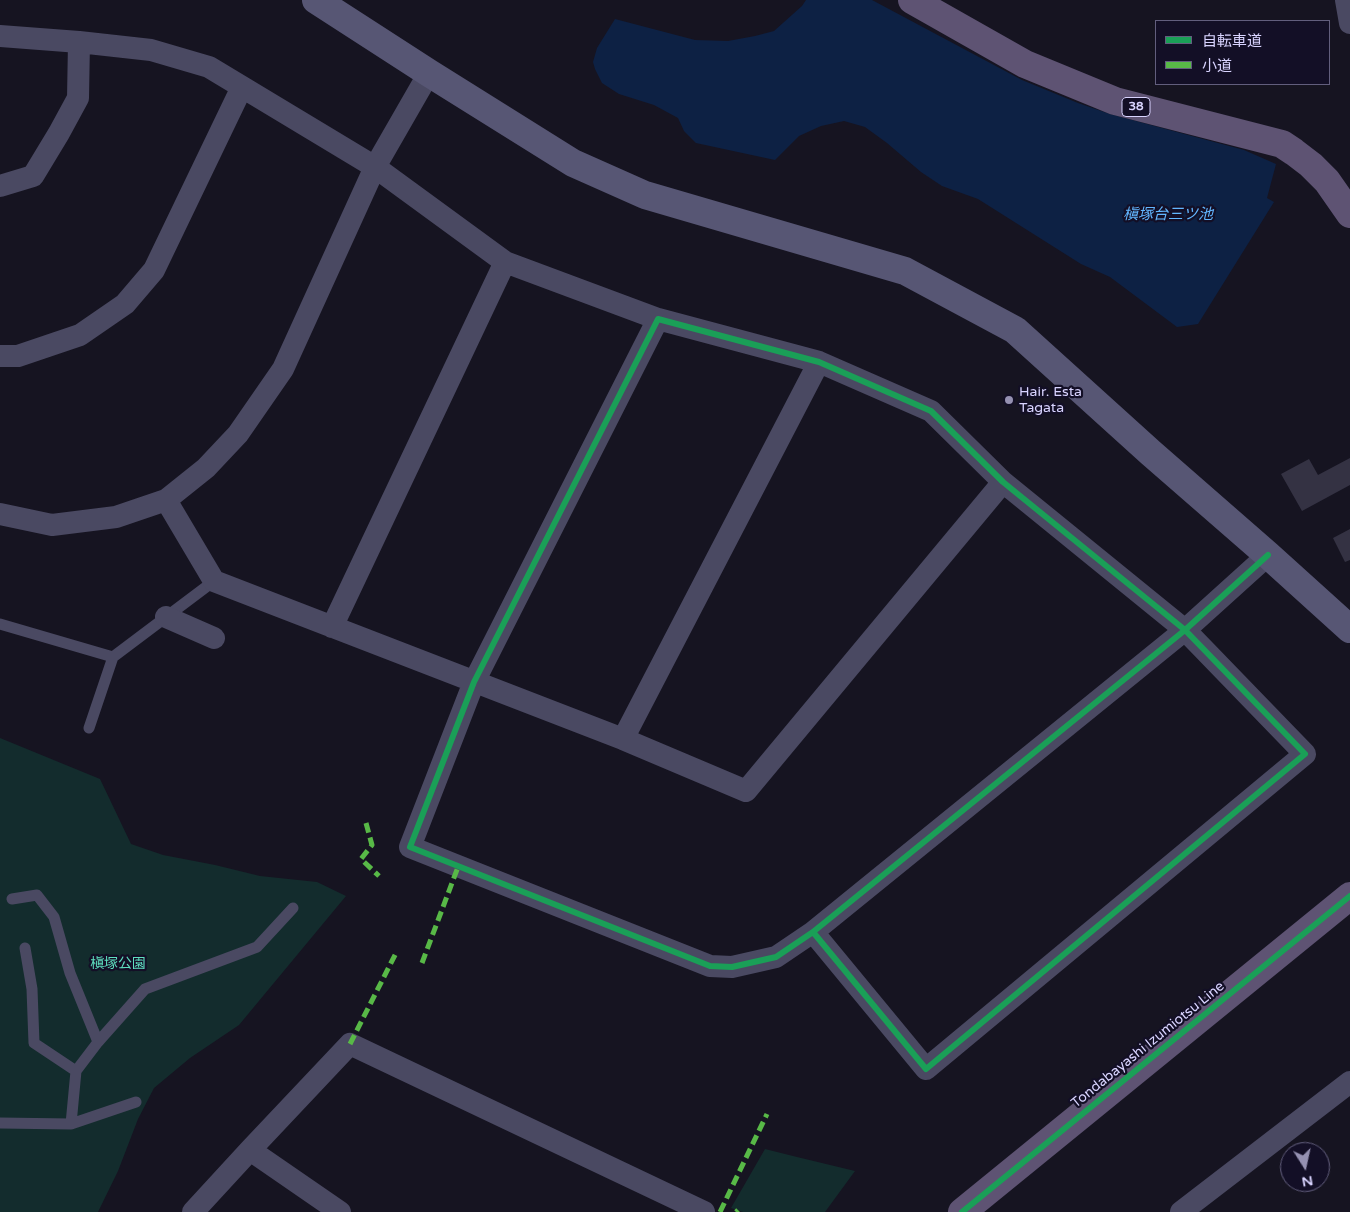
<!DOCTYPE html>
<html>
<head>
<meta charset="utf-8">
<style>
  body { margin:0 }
  #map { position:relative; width:1350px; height:1212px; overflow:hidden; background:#161421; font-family:"Varela Round","Noto Sans JP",sans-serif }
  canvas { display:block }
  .legend { position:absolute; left:1155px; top:20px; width:175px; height:65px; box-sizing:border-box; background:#130f26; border:1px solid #625e7d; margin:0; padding:6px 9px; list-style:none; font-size:15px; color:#d9d4ff }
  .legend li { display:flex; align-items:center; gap:10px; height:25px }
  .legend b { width:25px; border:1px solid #625e7d }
  .north { position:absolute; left:1280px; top:1142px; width:50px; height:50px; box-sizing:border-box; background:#130f26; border:1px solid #625e7d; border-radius:50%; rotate:170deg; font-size:14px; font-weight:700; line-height:20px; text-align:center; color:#d9d4ff }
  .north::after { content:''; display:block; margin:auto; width:18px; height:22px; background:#9591b1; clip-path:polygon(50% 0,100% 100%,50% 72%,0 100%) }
</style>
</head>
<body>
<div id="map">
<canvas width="1350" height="1212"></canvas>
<ul class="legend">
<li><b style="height:6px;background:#1a9f57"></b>自転車道</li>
<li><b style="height:6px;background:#58b947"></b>小道</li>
</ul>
<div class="north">N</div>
</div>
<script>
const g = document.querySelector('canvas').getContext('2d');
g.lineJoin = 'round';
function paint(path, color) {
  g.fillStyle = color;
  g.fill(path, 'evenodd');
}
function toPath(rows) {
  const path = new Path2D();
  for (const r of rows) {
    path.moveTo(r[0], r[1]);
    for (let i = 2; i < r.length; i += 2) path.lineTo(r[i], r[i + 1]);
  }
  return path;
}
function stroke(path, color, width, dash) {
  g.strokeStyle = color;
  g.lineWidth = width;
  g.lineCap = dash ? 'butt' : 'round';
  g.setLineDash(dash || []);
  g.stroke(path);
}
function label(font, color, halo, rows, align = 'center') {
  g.font = font + ' "Varela Round","Noto Sans JP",sans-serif';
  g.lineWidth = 4.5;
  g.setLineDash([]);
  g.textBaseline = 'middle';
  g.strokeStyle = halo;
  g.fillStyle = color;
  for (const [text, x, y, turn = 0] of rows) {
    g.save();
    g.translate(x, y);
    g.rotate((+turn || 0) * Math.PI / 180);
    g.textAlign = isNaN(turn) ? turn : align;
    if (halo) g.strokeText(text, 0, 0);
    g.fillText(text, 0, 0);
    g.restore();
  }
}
paint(toPath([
  [0,738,100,779,131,844,163,855,215,865,260,876,317,882,346,896,239,1025,190,1058,154,1088,138,1119,118,1171,98,1212,0,1212],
  [765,1149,797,1157,855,1171,825,1212,743,1212,731,1208]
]), '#132c2d');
paint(toPath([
  [806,0,872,0,1022,80,1078,103,1110,114,1244,150,1276,164,1267,198,1274,202,1198,324,1177,327,1110,277,1081,264,978,199,942,186,921,172,887,143,865,127,844,121,821,126,799,136,775,160,696,143,684,131,678,118,654,105,619,94,602,83,595,69,593,62,597,48,615,19,695,40,728,41,755,36,774,31,802,6]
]), '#0d2144');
paint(toPath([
  [1350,458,1350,485,1302,511,1281,474,1309,459,1318,475],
  [1350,529,1350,560,1345,562,1333,538]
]), '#343243');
stroke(toPath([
  [0,624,113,657,214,581],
  [89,728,113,657],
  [12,899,37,895,54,917,70,973,98,1042],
  [25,948,32,989,34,1043,76,1071],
  [0,1123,71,1124,136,1102],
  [71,1124,76,1071,98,1042,145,989,257,947,293,908]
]), '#4a4962', 11);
stroke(toPath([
  [1346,0,1350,23],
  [0,36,79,42,151,50,209,67,375,167,429,73],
  [0,186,33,176,59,133,78,98,79,42],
  [658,319,505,262,375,167,283,369,238,434,206,468,166,500,214,581,623,739,746,791,1003,482],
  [0,356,18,356,80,335,125,304,154,270,242,87],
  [0,514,52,525,116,517,166,500],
  [166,617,214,638],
  [332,627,505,262],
  [623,739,819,362],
  [813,932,926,1069,1305,754,1185,630,1003,482,931,411,819,362,658,319,474,682,410,847,710,966,732,967,776,957,813,932,1185,630,1268,555],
  [250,1150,340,1212],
  [193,1212,250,1150,350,1044,704,1212],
  [1181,1212,1350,1082]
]), '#4a4962', 22);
stroke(toPath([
  [316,0,429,73,573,163,645,195,905,271,1015,330,1151,453,1268,555,1350,629]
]), '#575674', 28);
stroke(toPath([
  [912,0,1025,64,1115,101,1282,144,1294,152,1311,165,1327,181,1350,214],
  [962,1212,1350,896]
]), '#5e5373', 28);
stroke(toPath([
  [366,823,372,845,361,859,379,876],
  [422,963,458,867],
  [350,1044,396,953],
  [720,1212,767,1114],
  [736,1212,738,1210]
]), '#58b947', 5, [10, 5]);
stroke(toPath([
  [813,932,926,1069,1305,754,1185,630,1003,482,931,411,819,362,658,319,474,682,410,847,710,966,732,967,776,957,813,932,1185,630,1268,555],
  [962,1212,1350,896]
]), '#1a9f57', 6);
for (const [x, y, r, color] of [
  [1009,400,5,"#9591b1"]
]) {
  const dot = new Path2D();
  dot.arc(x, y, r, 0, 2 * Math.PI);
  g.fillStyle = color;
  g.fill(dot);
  stroke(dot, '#130f26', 2);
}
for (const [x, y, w] of [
  [1136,107,28]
]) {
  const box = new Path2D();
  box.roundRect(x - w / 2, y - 9.5, w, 19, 4);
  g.fillStyle = '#130f26';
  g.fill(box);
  stroke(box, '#d9d4ff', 1);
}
label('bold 12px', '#d9d4ff', null, [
  ["38",1136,107]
]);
label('14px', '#d9d4ff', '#130f26', [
  ["Hair. Esta",1019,392],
  ["Tagata",1019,408]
], 'left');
label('14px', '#5fe0c0', '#130f26', [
  ["槇塚公園",118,964]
]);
label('14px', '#d9d4ff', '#130f26', [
  ["Tondabayashi Izumiotsu Line",1148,1045,-39]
]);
label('italic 15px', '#62b6ff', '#130f26', [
  ["槇塚台三ツ池",1168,215]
]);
</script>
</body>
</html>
